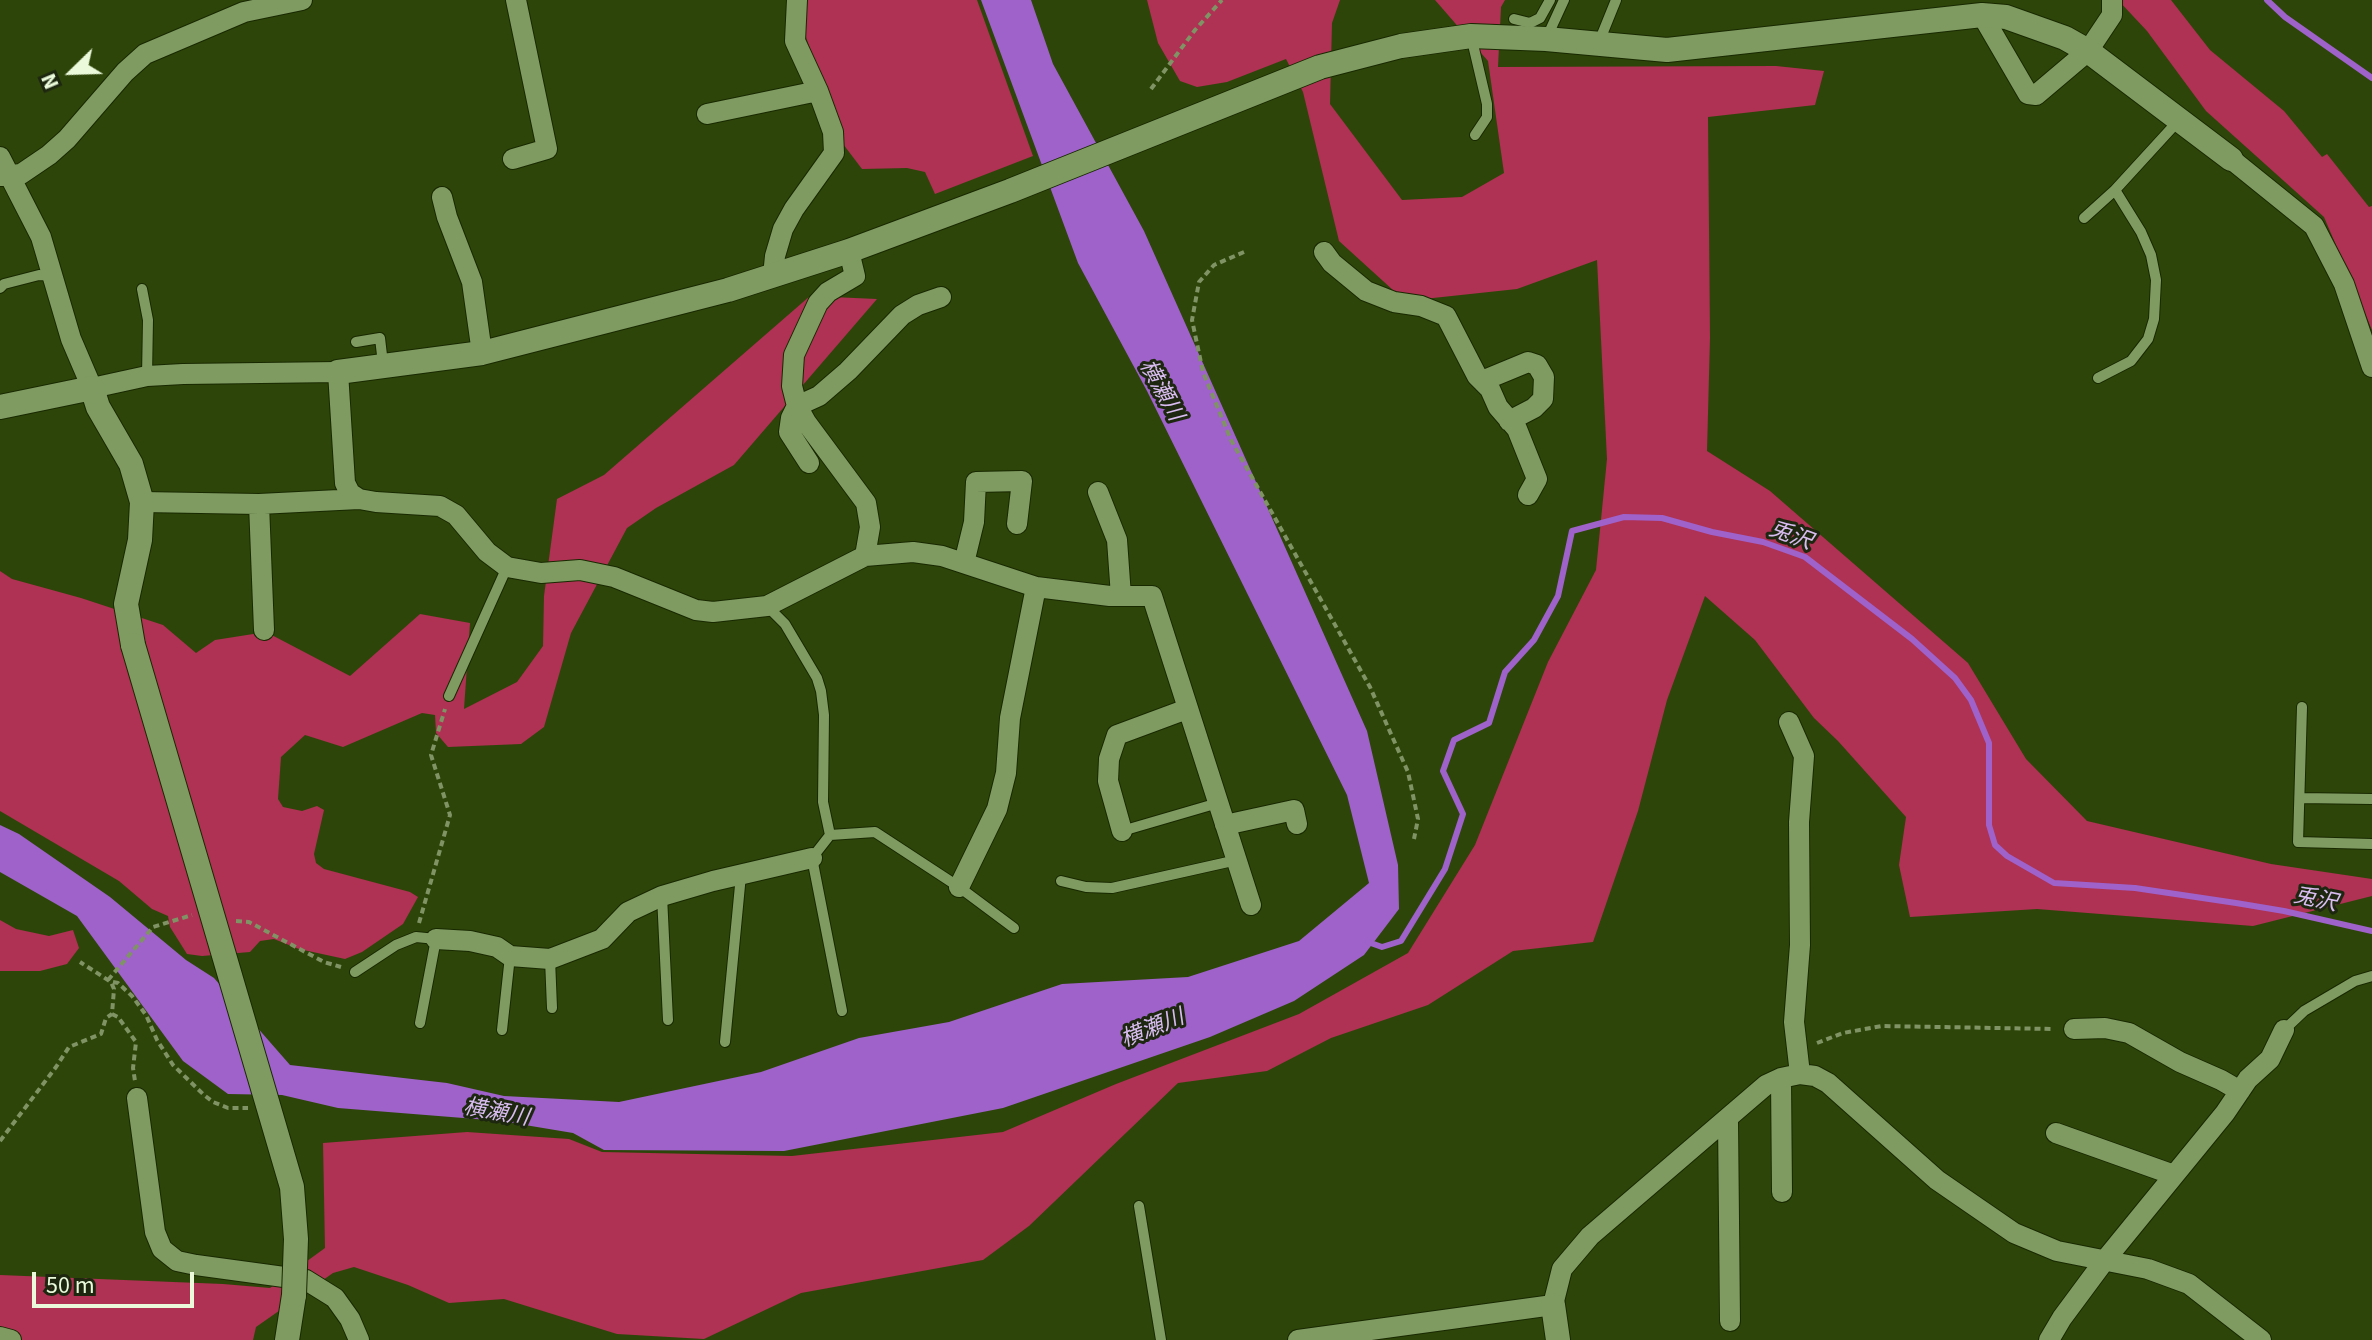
<!DOCTYPE html>
<html>
<head>
<meta charset="utf-8">
<style>
  body { margin:0 }
  #map { position:relative; width:2372px; height:1340px; overflow:hidden; background:#2e4509; font-family:"Source Sans 3",sans-serif }
  canvas { display:block }
  .north { position:absolute; left:32px; top:32px; width:80px; height:80px; -webkit-text-stroke:6px #1d2710; paint-order:stroke; rotate:247deg; font-size:22px; font-weight:700; line-height:32px; text-align:center; color:#eafadb }
  .north::after { content:''; display:block; margin:auto; width:28px; height:36px; background:#eafadb; clip-path:polygon(50% 0,100% 100%,50% 72%,0 100%) }
  .scale { position:absolute; left:32px; top:1272px; width:162px; height:36px; box-sizing:border-box; border:4px solid #eafadb; border-top:0; padding-left:10px; font-size:24px; line-height:28px; white-space:nowrap; color:#eafadb; -webkit-text-stroke:6px #1d2710; paint-order:stroke }
</style>
</head>
<body>
<div id="map">
<canvas width="2372" height="1340"></canvas>
<div class="north">N</div>
<div class="scale">50 m</div>
</div>
<script>
const g = document.querySelector('canvas').getContext('2d');
g.lineJoin = 'round';
function paint(path, color) {
  g.fillStyle = color;
  g.fill(path, 'evenodd');
}
function toPath(rows) {
  const path = new Path2D();
  for (const r of rows) {
    path.moveTo(r[0], r[1]);
    for (let i = 2; i < r.length; i += 2) path.lineTo(r[i], r[i + 1]);
  }
  return path;
}
function stroke(path, color, width, dash) {
  g.strokeStyle = color;
  g.lineWidth = width;
  g.lineCap = dash ? 'butt' : 'round';
  g.setLineDash(dash || []);
  g.stroke(path);
}
function label(font, color, halo, rows, align = 'center') {
  g.font = font + ' "Source Sans 3","Noto Sans JP",sans-serif';
  g.lineWidth = 6;
  g.setLineDash([]);
  g.textBaseline = 'middle';
  g.strokeStyle = halo;
  g.fillStyle = color;
  for (const [text, x, y, turn = 0] of rows) {
    g.save();
    g.translate(x, y);
    g.rotate((+turn || 0) * Math.PI / 180);
    g.textAlign = isNaN(turn) ? turn : align;
    if (halo) g.strokeText(text, 0, 0);
    g.fillText(text, 0, 0);
    g.restore();
  }
}
paint(toPath([
  [807,0,977,0,1033,156,935,194,925,172,907,168,862,169,843,144,815,64,804,31],
  [1147,0,1340,0,1332,23,1330,104,1402,200,1462,197,1504,173,1488,61,1435,0,1505,0,1501,7,1498,67,1776,66,1824,71,1815,105,1708,117,1710,338,1707,451,1770,491,1968,663,2026,759,2087,821,2271,864,2372,879,2372,896,2253,926,2037,909,1910,917,1899,865,1906,817,1838,741,1814,718,1755,640,1705,596,1667,700,1638,811,1593,942,1513,951,1428,1005,1331,1038,1267,1071,1178,1083,1029,1226,983,1260,801,1293,704,1339,617,1334,504,1299,449,1303,408,1285,354,1267,333,1273,256,1327,253,1340,0,1340,0,1275,223,1284,270,1288,325,1248,323,1143,467,1132,569,1139,602,1152,792,1156,1003,1132,1116,1084,1299,1014,1408,953,1475,845,1548,662,1596,570,1607,459,1597,260,1517,289,1405,301,1339,241,1303,92,1286,59,1227,82,1197,87,1180,81,1158,43],
  [2118,0,2171,0,2210,50,2284,111,2322,157,2327,154,2369,207,2372,206,2372,330,2324,217,2206,111,2147,31],
  [810,296,877,299,734,465,656,508,627,528,571,633,544,727,521,744,448,747,436,733,435,715,422,713,343,747,305,735,281,757,278,799,283,807,302,811,317,806,324,810,314,854,316,863,324,869,410,892,418,897,403,924,362,952,345,959,299,949,274,939,260,941,250,952,202,956,187,954,170,927,168,916,152,909,119,881,0,811,0,571,12,579,81,598,163,625,196,653,215,640,266,632,350,676,420,614,470,623,464,709,517,682,543,646,544,596,557,499,604,475],
  [0,920,16,929,49,936,73,930,79,948,67,964,40,971,0,971]
]), '#af3153');
paint(toPath([
  [981,0,1031,0,1053,64,1144,231,1367,731,1398,865,1399,909,1364,955,1294,1001,1210,1037,1003,1108,784,1151,604,1150,573,1133,501,1121,338,1108,282,1095,228,1094,183,1061,77,916,0,872,0,825,19,834,110,897,186,960,214,978,290,1065,447,1083,504,1096,619,1102,761,1072,859,1038,949,1022,1062,984,1188,977,1299,941,1369,883,1347,795,1147,391,1078,263]
]), '#9e62ca');
stroke(toPath([
  [2267,0,2285,17,2372,78],
  [1368,942,1382,947,1401,941,1445,869,1463,814,1443,771,1454,740,1489,723,1505,672,1534,640,1558,596,1572,531,1624,517,1662,518,1712,532,1763,542,1805,557,1912,639,1955,678,1971,700,1989,743,1989,825,1995,845,2007,856,2054,883,2135,888,2236,903,2284,911,2372,931]
]), '#9e62ca', 6);
const service = toPath([
  [1514,19,1530,23,1540,18,1550,0],
  [1471,36,1487,104,1487,117,1475,135],
  [1547,37,1564,0],
  [1599,42,1616,0],
  [2084,218,2115,190],
  [0,288,4,284,39,275,53,276],
  [142,289,148,320,147,376],
  [356,342,380,338,383,364],
  [2098,378,2131,361,2148,339,2154,319,2156,280,2151,255,2141,232,2115,190,2180,119],
  [767,606,785,624,817,678,821,691,824,715,823,802,830,835,875,832,959,887,1014,928],
  [449,696,507,567],
  [2302,707,2298,842,2372,844],
  [2300,798,2372,799],
  [1122,831,1218,803],
  [830,835,812,858,842,1011],
  [1061,881,1086,887,1112,888,1237,860],
  [662,896,668,1020],
  [550,959,552,1008],
  [355,972,396,945,416,937,436,939,420,1023],
  [502,1030,510,956],
  [2284,1030,2304,1011,2355,981,2372,976],
  [725,1042,741,875],
  [1139,1206,1161,1340]
]);
const minor = toPath([
  [1982,15,2028,94,2036,95,2088,51,2112,15,2112,0],
  [707,114,818,91],
  [0,157,41,237,71,339,92,388,147,376,183,374,338,372,345,483,350,493,359,499,376,502,440,506,456,515,487,552,507,567,541,573,580,570,614,577,696,610,713,612,767,606,865,556,870,527,866,503,806,422,797,406,792,386,794,355,818,303,828,292,855,276,849,251],
  [513,159,547,149,516,0],
  [2231,159,2314,226,2344,284,2372,367],
  [0,176,21,174,49,155,67,139,125,72,145,54,244,12,302,0],
  [442,197,447,217,472,282,482,353],
  [1324,252,1332,263,1366,291,1394,302,1421,306,1446,316,1477,376,1490,389,1498,407,1517,429,1537,479,1528,495],
  [773,276,775,256,783,229,794,209,834,153,833,132,818,91,795,41,797,0],
  [1482,381,1528,362,1537,365,1544,377,1543,399,1534,408,1509,421],
  [809,463,789,432,791,418,797,406,819,396,848,371,902,315,918,305,941,297],
  [1098,492,1117,540,1121,596],
  [142,502,259,504,359,499],
  [259,504,264,630],
  [865,556,913,552,942,556,1036,587,1110,596,1152,596,1251,905],
  [964,563,974,522,976,482,1022,481,1017,524],
  [1789,722,1804,756,1799,822,1800,945,1794,1022,1800,1074],
  [1225,825,1294,810,1297,824],
  [1122,831,1108,781,1109,759,1117,735,1187,709],
  [959,887,997,809,1006,773,1010,718,1036,587],
  [436,939,470,941,497,947,510,956,550,959,602,939,628,912,662,896,713,881,812,858],
  [2074,1029,2105,1028,2129,1033,2180,1062,2221,1080,2240,1091],
  [1781,1078,1782,1192],
  [137,1098,155,1232,162,1249,177,1261,196,1265,306,1280,335,1298,350,1319,359,1340],
  [1728,1120,1730,1321],
  [2056,1133,2174,1175],
  [0,1337,11,1340],
  [1298,1340,1553,1305,1562,1269,1590,1236,1766,1085,1781,1078,1800,1074,1815,1076,1828,1083,1937,1180,2014,1233,2057,1251,2148,1269,2189,1284,2261,1340],
  [2049,1340,2062,1318,2105,1260,2225,1113,2248,1079,2270,1059,2284,1030]
]);
const tertiary = toPath([
  [338,372,482,353,728,290,849,251,1010,191,1320,67,1401,46,1471,36,1546,39,1667,50,1982,15,2006,17,2065,38,2088,51,2231,159],
  [0,407,92,388,98,407,131,464,142,502,140,540,126,604,133,645],
  [1553,1305,1558,1340],
  [287,1340,294,1295]
]);
stroke(service, '#182900', 12);
stroke(minor, '#182900', 22);
stroke(tertiary, '#182900', 26);
stroke(toPath([
  [1151,89,1195,30,1222,0],
  [1244,252,1214,265,1199,282,1192,320,1203,372,1231,440,1370,687,1408,772,1418,819,1414,839],
  [236,921,249,922,324,962,341,967],
  [419,923,450,815,431,755,445,709],
  [108,980,153,927,192,915],
  [113,982,118,983,132,996,146,1015,157,1040,173,1065,204,1095,213,1102,228,1108,248,1108],
  [112,1014,118,1017,136,1042,133,1068,135,1081],
  [1817,1043,1843,1033,1882,1026,2054,1029],
  [0,1141,56,1067,69,1047,101,1034,106,1018,112,1014,114,989,111,982,80,962]
]), '#7f9364', 4, [6, 4]);
stroke(service, '#7f9b61', 10);
stroke(minor, '#7f9b61', 20);
stroke(tertiary, '#7f9b61', 24);
const tertiaryBridge = toPath([
  [133,645,292,1187,296,1239,294,1295]
]);
stroke(tertiaryBridge, '#182900', 26, []);
stroke(tertiaryBridge, '#7f9b61', 24);
label('italic 22px', '#d8bcf0', '#1d2710', [
  ["横瀬川",1160,391,61],
  ["兎沢",1790,537,20],
  ["兎沢",2315,901,12],
  ["横瀬川",1153,1030,-22],
  ["横瀬川",496,1114,10]
]);
</script>
</body>
</html>
